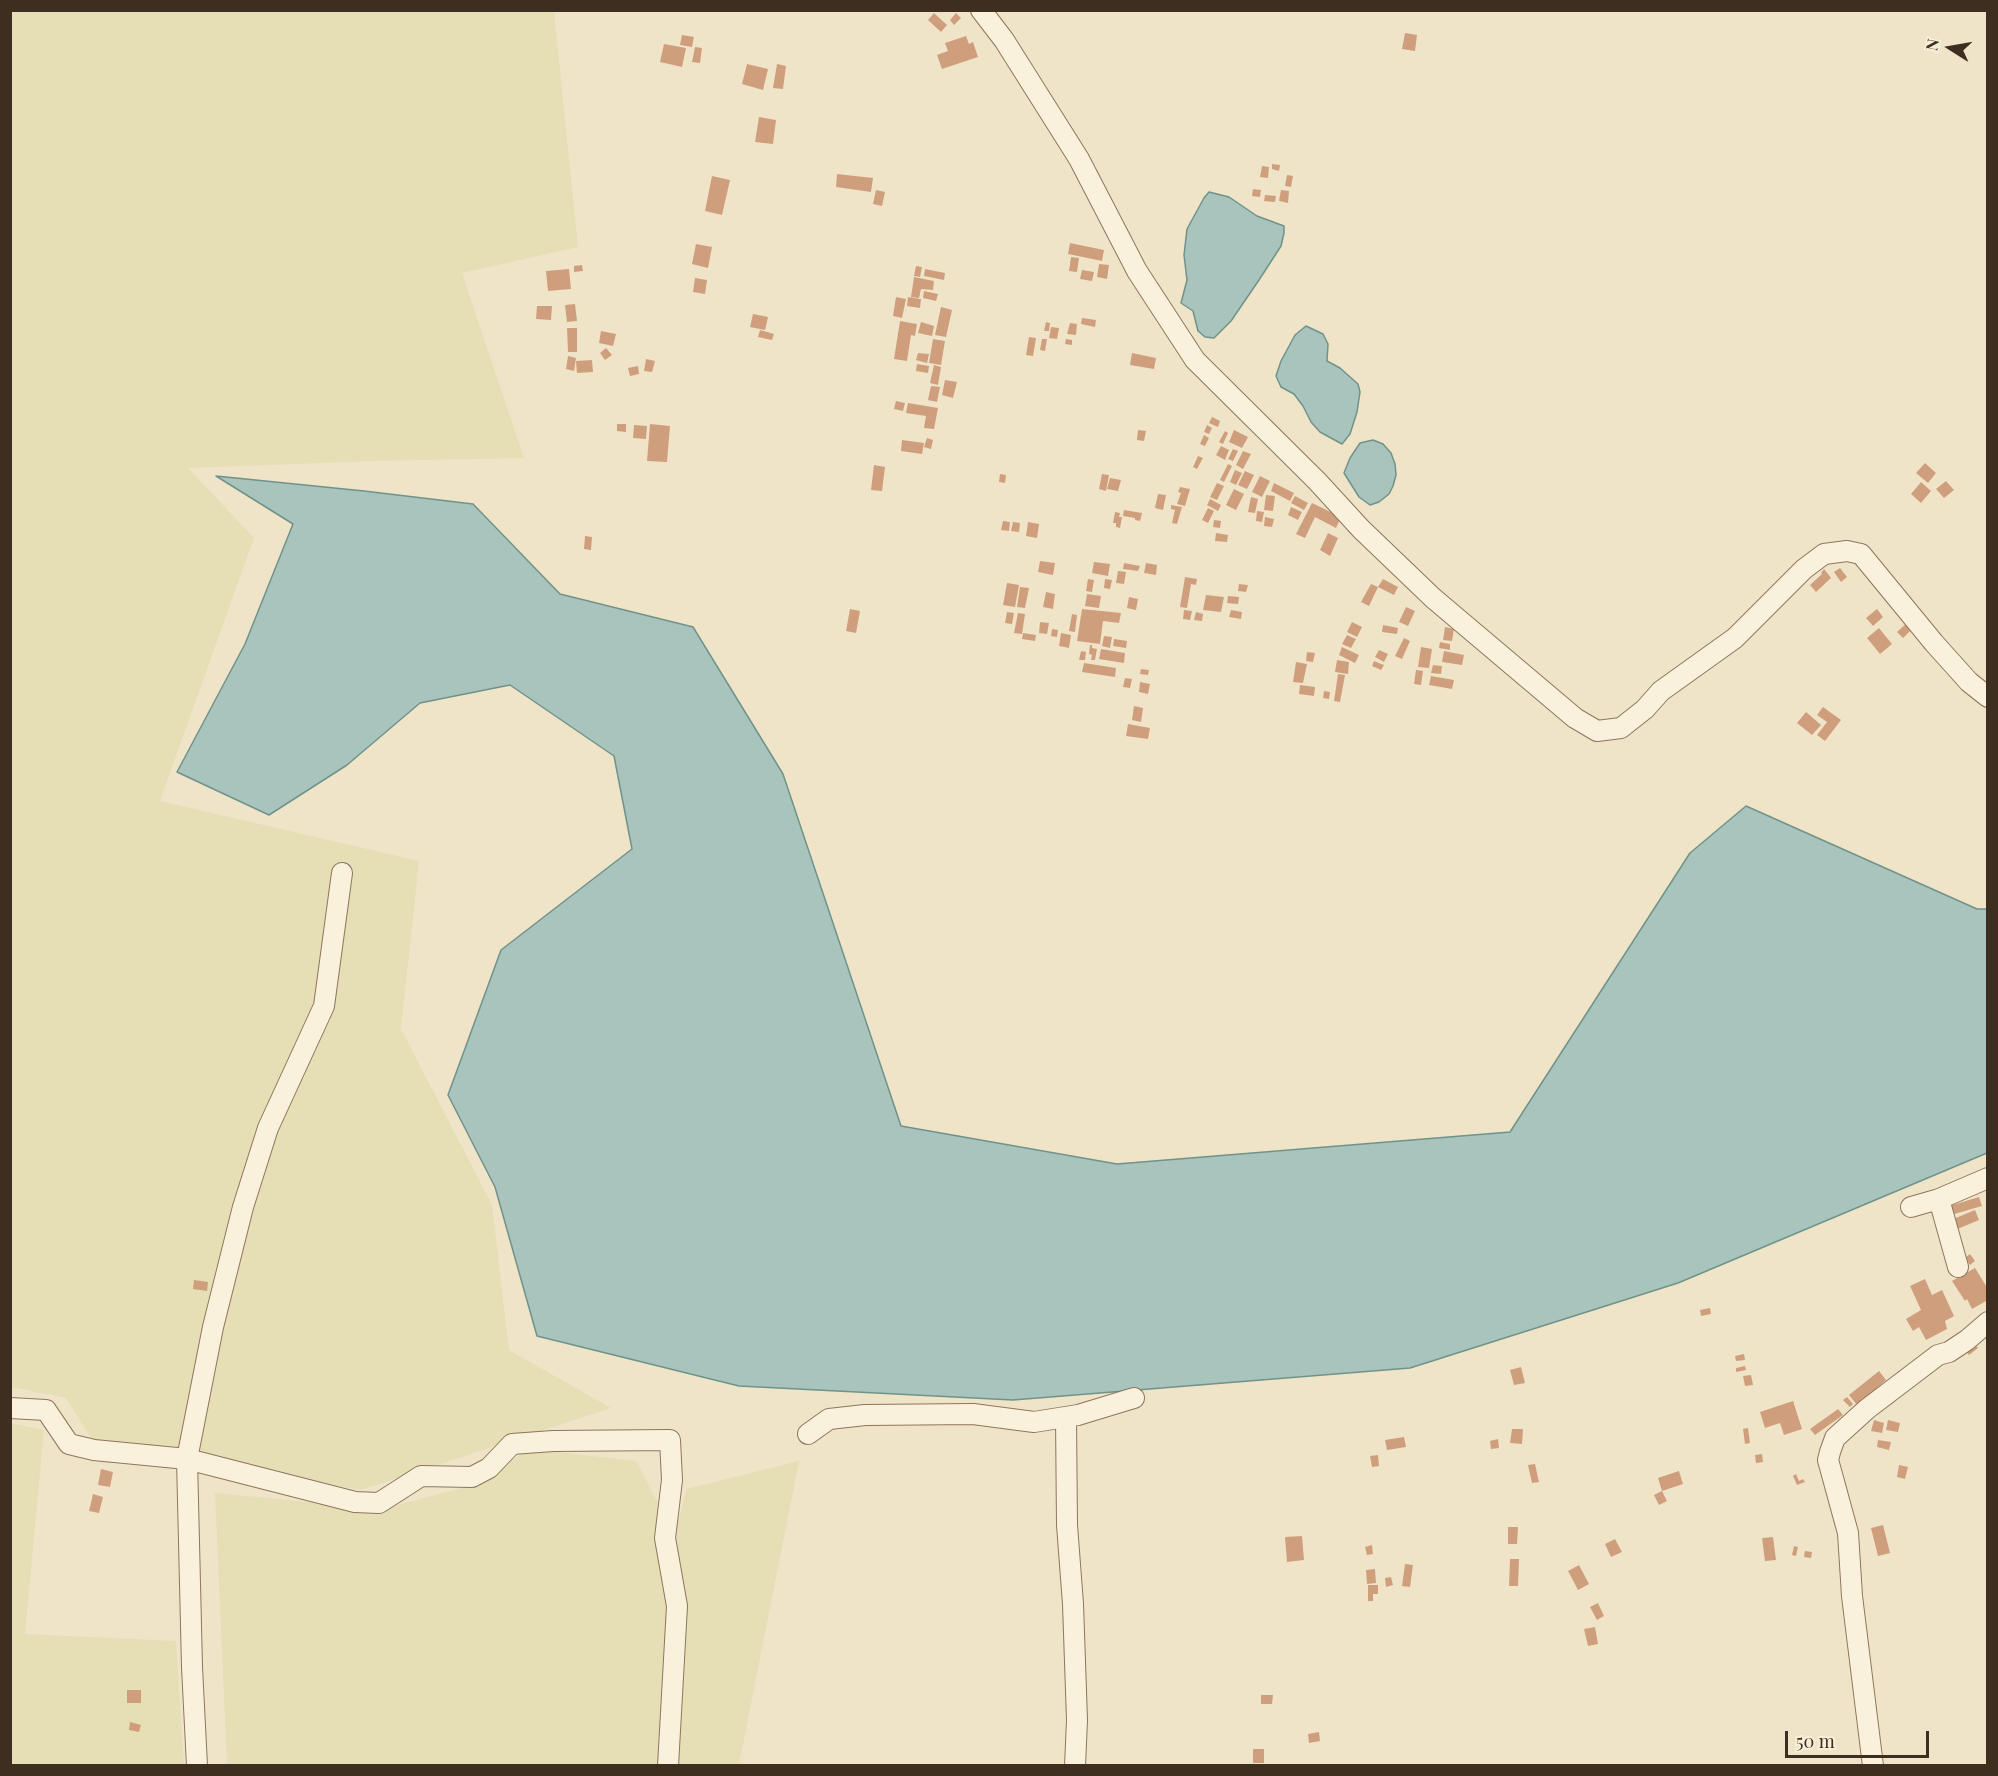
<!DOCTYPE html>
<html>
<head>
<meta charset="utf-8">
<style>
  body { margin:0 }
  #map { position:relative; width:1998px; height:1776px; overflow:hidden; background:#f0e4c8; font-family:"Playfair Display",serif }
  canvas { display:block }
  .frame { position:absolute; inset:0; border:12px solid #3d2e20; pointer-events:none }
  .north { position:absolute; left:1920px; top:18px; width:60px; height:60px; -webkit-text-stroke:4px #f7eed8; paint-order:stroke; rotate:281deg; font-size:16px; font-weight:700; line-height:24px; text-align:center; color:#3d2e20 }
  .north::after { content:''; display:block; margin:auto; width:21px; height:27px; background:#3d2e20; clip-path:polygon(50% 0,100% 100%,50% 72%,0 100%) }
  .scale { position:absolute; left:1785px; top:1731px; width:144px; height:27px; box-sizing:border-box; border:3px solid #3d2e20; border-top:0; padding-left:8px; font-size:18px; line-height:21px; white-space:nowrap; color:#3d2e20; -webkit-text-stroke:4px #f7eed8; paint-order:stroke }
</style>
</head>
<body>
<div id="map">
<canvas width="1998" height="1776"></canvas>
<div class="frame"></div>
<div class="north">N</div>
<div class="scale">50 m</div>
</div>
<script>
const g = document.querySelector('canvas').getContext('2d');
g.lineJoin = 'round';
function paint(path, color) {
  g.fillStyle = color;
  g.fill(path, 'evenodd');
}
function toPath(rows) {
  const path = new Path2D();
  for (const r of rows) {
    path.moveTo(r[0], r[1]);
    for (let i = 2; i < r.length; i += 2) path.lineTo(r[i], r[i + 1]);
  }
  return path;
}
function stroke(path, color, width, dash) {
  g.strokeStyle = color;
  g.lineWidth = width;
  g.lineCap = dash ? 'butt' : 'round';
  g.setLineDash(dash || []);
  g.stroke(path);
}
paint(toPath([
  [10,11,554,11,578,247,462,273,524,458,373,461,188,468,254,538,160,801,419,861,401,1029,492,1205,509,1350,611,1408,361,1490,95,1445,66,1398,11,1387],
  [10,1423,44,1430,25,1634,176,1641,184,1765,11,1765],
  [530,1449,636,1461,658,1503,667,1538,665,1700,659,1765,227,1765,215,1493,382,1509,469,1486],
  [799,1461,739,1765,665,1766,674,1536,687,1489]
]), '#e6deb5');
const water = toPath([
  [1209,192,1229,197,1257,216,1284,226,1284,233,1281,246,1259,280,1231,321,1214,338,1205,337,1198,331,1193,311,1181,303,1187,280,1184,255,1187,229,1204,198,1209,192],
  [1306,326,1323,334,1328,344,1327,361,1340,368,1358,384,1360,392,1357,412,1350,434,1342,444,1320,432,1311,422,1303,406,1294,394,1281,387,1276,376,1281,361,1295,335,1306,326],
  [1373,440,1383,444,1391,453,1395,464,1396,475,1393,486,1389,494,1379,502,1370,505,1359,497,1344,473,1350,458,1360,443,1373,440],
  [216,476,364,491,473,504,560,594,693,627,783,774,901,1126,1117,1164,1510,1132,1690,853,1746,806,1977,909,1987,909,1987,1153,1678,1283,1410,1368,1013,1400,739,1386,537,1336,495,1187,448,1095,501,950,632,849,614,756,510,685,420,703,347,765,269,815,177,772,245,644,293,524,216,476]
]);
paint(water, '#a9c4bc');
stroke(water, '#6f938a', 1.5);
paint(toPath([
  [934,13,947,25,941,32,928,20],
  [956,13,961,18,954,25,950,20],
  [1405,33,1417,35,1415,51,1402,49],
  [682,35,694,37,692,47,680,45],
  [966,36,969,44,973,42,978,57,942,69,937,55,948,51,945,43],
  [664,44,686,48,682,67,660,62],
  [695,47,702,48,700,63,692,62],
  [747,64,768,69,763,90,742,84],
  [777,64,786,66,783,89,773,88],
  [759,117,776,120,773,144,755,142],
  [1272,164,1280,165,1279,171,1272,169],
  [1262,166,1269,167,1268,178,1260,177],
  [837,174,873,178,871,192,836,187],
  [1287,175,1293,176,1291,187,1285,186],
  [712,176,730,180,722,215,705,211],
  [1253,189,1261,190,1260,197,1252,196],
  [876,190,885,192,882,206,873,204],
  [1281,190,1289,191,1288,203,1279,201],
  [1265,195,1276,196,1275,202,1264,201],
  [1070,243,1104,250,1102,261,1068,254],
  [696,244,712,247,708,268,692,264],
  [1071,257,1079,258,1077,272,1069,271],
  [1099,264,1109,265,1107,279,1097,277],
  [582,265,583,271,574,272,574,266],
  [916,266,922,267,920,277,914,276],
  [569,269,571,289,548,291,546,271],
  [925,269,945,273,944,280,924,276],
  [1082,270,1094,272,1092,281,1080,279],
  [914,277,934,281,933,290,921,289,919,298,911,297],
  [695,278,707,280,705,294,693,292],
  [924,291,938,294,936,301,923,298],
  [896,297,906,299,902,318,893,316],
  [908,297,921,299,920,308,907,306],
  [575,304,577,321,567,322,565,305],
  [537,306,552,306,551,320,536,319],
  [941,307,952,310,946,337,935,335],
  [753,314,768,317,765,330,750,327],
  [1082,318,1096,320,1095,327,1081,324],
  [900,321,917,324,915,336,911,335,907,361,894,359],
  [921,322,934,326,932,336,918,333],
  [1046,322,1050,323,1049,331,1044,331],
  [1070,323,1077,324,1076,335,1067,334],
  [1051,327,1059,328,1057,339,1049,338],
  [567,328,577,328,577,352,568,352],
  [760,330,774,334,772,340,758,337],
  [601,331,616,334,613,346,599,343],
  [1029,337,1036,338,1033,356,1026,355],
  [933,339,945,341,941,365,929,363],
  [1042,339,1047,339,1045,351,1040,350],
  [1066,339,1072,340,1072,345,1065,344],
  [606,348,612,355,605,360,600,353],
  [918,353,929,354,927,363,916,360],
  [1132,353,1156,358,1154,369,1130,365],
  [568,356,576,358,574,371,566,369],
  [646,359,655,361,652,372,644,371],
  [592,360,593,372,577,373,576,361],
  [917,364,929,366,928,373,916,371],
  [934,365,941,367,938,385,930,383],
  [638,366,639,374,630,376,628,368],
  [945,380,957,382,953,398,942,395],
  [931,386,940,387,937,402,928,400],
  [896,401,905,403,903,411,894,409],
  [908,403,938,408,934,429,924,428,926,416,906,413],
  [1212,417,1220,421,1218,427,1209,423],
  [617,424,626,424,626,432,617,431],
  [650,424,670,426,667,462,647,461],
  [634,425,647,426,646,439,633,438],
  [1207,425,1212,428,1209,434,1204,432],
  [1138,430,1146,431,1144,441,1137,440],
  [1234,430,1248,437,1242,448,1229,442],
  [1225,431,1228,433,1223,444,1219,442],
  [1204,435,1209,438,1205,446,1200,444],
  [927,438,933,440,931,449,924,447],
  [902,440,924,443,922,454,901,451],
  [1221,446,1229,450,1225,460,1216,455],
  [1233,449,1238,451,1233,461,1228,459],
  [1243,451,1251,454,1243,469,1236,465],
  [1198,456,1203,458,1197,469,1193,467],
  [1925,463,1936,473,1928,483,1916,473],
  [1228,464,1232,466,1224,482,1220,480],
  [874,465,885,467,882,491,871,490],
  [1235,470,1242,473,1236,485,1230,482],
  [1245,471,1254,475,1247,489,1238,485],
  [1000,474,1006,475,1005,483,999,482],
  [1102,474,1109,475,1106,491,1099,489],
  [1260,476,1270,481,1262,497,1252,492],
  [1110,478,1121,480,1118,491,1107,489],
  [1946,481,1954,490,1944,498,1936,489],
  [1921,482,1931,491,1921,503,1911,494],
  [1217,483,1224,486,1217,500,1210,497],
  [1274,483,1294,493,1290,501,1271,491],
  [1180,487,1190,489,1185,506,1177,504,1181,493,1178,492],
  [1234,489,1244,494,1236,510,1226,505],
  [1158,494,1166,495,1163,510,1155,508],
  [1266,495,1275,496,1273,511,1264,510],
  [1295,496,1308,503,1304,510,1291,503],
  [1251,497,1258,499,1255,513,1248,512],
  [1210,499,1221,505,1218,511,1207,505],
  [1312,503,1341,517,1336,528,1315,517,1305,538,1296,534],
  [1171,505,1182,507,1177,524,1172,523,1175,510,1171,509],
  [1291,507,1302,512,1298,520,1288,515],
  [1208,508,1214,511,1208,523,1202,520],
  [1124,510,1142,513,1140,521,1135,520,1135,518,1123,516],
  [1257,511,1264,512,1262,522,1256,521],
  [1115,512,1120,513,1119,517,1122,517,1120,528,1116,527,1116,523,1113,523],
  [1265,517,1274,519,1272,527,1264,526],
  [1214,520,1221,521,1220,528,1213,527],
  [1003,521,1010,522,1009,531,1001,530],
  [1013,522,1020,523,1019,532,1011,531],
  [1028,522,1039,524,1037,538,1026,536],
  [1216,533,1228,535,1227,542,1215,541],
  [1328,533,1338,538,1330,556,1320,550],
  [585,536,592,537,591,550,584,549],
  [1040,561,1055,563,1053,575,1038,572],
  [1094,562,1110,564,1108,576,1092,573],
  [1124,563,1140,566,1138,571,1123,569],
  [1146,563,1157,565,1156,575,1144,573],
  [1840,568,1847,577,1841,582,1834,572],
  [1824,569,1831,578,1816,592,1810,585,1822,574,1821,573],
  [1118,571,1126,572,1124,584,1116,583],
  [1185,577,1197,579,1196,585,1191,584,1187,608,1180,607],
  [1088,579,1094,580,1092,592,1086,591],
  [1105,579,1112,580,1110,589,1104,588],
  [1383,579,1398,587,1394,595,1378,587],
  [1007,583,1019,585,1015,607,1003,605],
  [1239,584,1248,585,1246,592,1238,591],
  [1371,584,1378,587,1369,606,1361,602],
  [1020,587,1029,588,1025,608,1017,607],
  [1046,592,1055,594,1053,609,1043,607],
  [1087,594,1101,596,1099,608,1085,606],
  [1206,595,1224,597,1221,612,1203,610],
  [1228,596,1239,597,1238,604,1227,603],
  [1129,597,1138,599,1136,610,1127,608],
  [1406,607,1415,611,1408,626,1399,622],
  [850,609,860,611,856,633,846,631],
  [1082,609,1121,613,1119,623,1103,621,1100,644,1077,641],
  [1877,609,1883,617,1873,626,1866,618],
  [1184,610,1192,611,1190,620,1183,619],
  [1231,610,1242,612,1241,619,1229,617],
  [1007,612,1014,613,1012,624,1005,623],
  [1196,612,1203,614,1202,621,1194,620],
  [1018,613,1025,614,1022,634,1014,633],
  [1072,614,1077,615,1075,632,1069,631],
  [1909,621,1914,627,1903,638,1897,632],
  [1040,622,1049,623,1047,634,1039,633],
  [1352,622,1362,627,1357,637,1347,632],
  [1383,625,1398,628,1397,634,1382,632],
  [1445,627,1454,629,1452,641,1443,640],
  [1879,628,1892,644,1880,654,1867,638],
  [1052,629,1058,630,1057,637,1051,636],
  [1023,633,1036,635,1035,641,1022,639],
  [1061,633,1071,635,1069,648,1059,646],
  [1347,635,1356,639,1351,648,1342,644],
  [1104,636,1112,637,1110,648,1102,646],
  [1404,638,1410,641,1402,659,1395,656],
  [1114,639,1127,641,1126,648,1113,646],
  [1440,642,1450,644,1450,650,1439,648],
  [1090,645,1092,645,1092,648,1097,649,1095,660,1091,660,1092,655,1089,654],
  [1342,647,1359,655,1355,663,1339,655],
  [1421,647,1432,649,1429,668,1418,667],
  [1101,649,1125,653,1124,663,1099,659],
  [1379,650,1388,654,1384,662,1375,657],
  [1081,651,1086,652,1085,660,1079,660],
  [1444,651,1464,655,1462,665,1442,662],
  [1307,652,1315,653,1313,662,1306,661],
  [1337,660,1349,662,1348,674,1335,672],
  [1374,661,1384,665,1381,670,1372,666],
  [1296,662,1307,664,1303,683,1293,682],
  [1084,663,1116,668,1115,677,1082,672],
  [1433,665,1442,666,1441,674,1431,673],
  [1141,669,1149,670,1148,675,1140,674],
  [1416,670,1423,671,1421,685,1414,684],
  [1338,674,1345,675,1340,702,1334,701],
  [1431,676,1454,680,1452,689,1429,685],
  [1125,678,1132,679,1130,688,1123,687],
  [1140,682,1150,684,1148,694,1139,692],
  [1300,685,1315,687,1314,696,1299,694],
  [1324,691,1330,692,1329,699,1323,698],
  [1134,706,1143,708,1141,722,1132,720],
  [1823,707,1841,720,1825,741,1817,735,1827,722,1817,715],
  [1806,712,1821,725,1812,735,1797,723],
  [1128,724,1150,728,1148,739,1126,736],
  [1979,1197,1982,1206,1951,1215,1946,1207],
  [1975,1210,1979,1220,1955,1230,1951,1220],
  [1970,1254,1975,1261,1970,1265,1965,1258],
  [1975,1268,1988,1289,1988,1300,1972,1309,1967,1299,1965,1301,1952,1281],
  [1925,1279,1932,1295,1942,1290,1954,1316,1945,1321,1947,1329,1926,1340,1919,1327,1913,1331,1906,1319,1921,1310,1910,1286],
  [194,1280,208,1282,207,1291,193,1289],
  [1710,1308,1711,1314,1701,1316,1700,1310],
  [1973,1342,1978,1348,1969,1355,1964,1349],
  [1744,1354,1745,1360,1736,1361,1735,1356],
  [1745,1366,1746,1370,1736,1372,1736,1368],
  [1521,1367,1525,1383,1514,1385,1510,1370],
  [1879,1371,1886,1380,1857,1405,1849,1395],
  [1751,1375,1753,1385,1745,1386,1743,1376],
  [1847,1397,1853,1404,1850,1407,1843,1400],
  [1793,1401,1802,1429,1784,1435,1780,1423,1765,1428,1760,1412],
  [1838,1409,1843,1415,1815,1435,1810,1429],
  [1874,1420,1884,1423,1882,1433,1871,1431],
  [1888,1420,1900,1423,1898,1432,1886,1430],
  [1748,1428,1750,1443,1745,1444,1743,1429],
  [1512,1429,1523,1429,1522,1444,1510,1443],
  [1404,1437,1406,1447,1387,1450,1385,1440],
  [1498,1439,1499,1448,1491,1449,1490,1441],
  [1878,1440,1891,1442,1889,1450,1877,1447],
  [1762,1454,1763,1462,1756,1463,1755,1455],
  [1378,1455,1379,1466,1372,1467,1370,1456],
  [1535,1464,1539,1482,1532,1483,1528,1465],
  [1899,1465,1908,1467,1905,1479,1897,1477],
  [101,1469,113,1472,110,1487,98,1485],
  [1679,1471,1683,1484,1662,1491,1658,1478],
  [1796,1474,1799,1481,1803,1479,1805,1482,1797,1485,1793,1476],
  [1662,1491,1667,1501,1659,1505,1654,1495],
  [93,1494,103,1497,99,1513,89,1511],
  [1883,1525,1890,1553,1878,1556,1871,1528],
  [1508,1527,1518,1527,1517,1544,1508,1544],
  [1302,1536,1304,1560,1287,1562,1285,1537],
  [1773,1537,1776,1560,1765,1561,1762,1538],
  [1615,1539,1622,1552,1611,1557,1605,1544],
  [1372,1545,1373,1554,1367,1555,1365,1547],
  [1794,1546,1798,1547,1796,1556,1792,1555],
  [1805,1551,1812,1552,1811,1558,1804,1557],
  [1510,1559,1519,1559,1518,1586,1509,1586],
  [1405,1564,1413,1565,1410,1587,1402,1586],
  [1579,1565,1589,1584,1578,1590,1568,1571],
  [1375,1569,1376,1583,1367,1584,1366,1570],
  [1391,1577,1393,1585,1386,1587,1385,1578],
  [1368,1585,1378,1585,1378,1594,1373,1594,1373,1601,1368,1601],
  [1598,1603,1604,1616,1597,1620,1590,1607],
  [1595,1627,1598,1644,1588,1646,1584,1629],
  [127,1690,141,1690,141,1703,127,1703],
  [1261,1695,1273,1695,1272,1704,1261,1704],
  [130,1722,141,1725,139,1732,129,1730],
  [1319,1732,1320,1741,1309,1743,1308,1734],
  [1253,1749,1264,1749,1264,1763,1253,1763]
]), '#cf9f7d');
const minor = toPath([
  [981,10,1004,40,1079,159,1137,271,1195,360,1317,481,1361,529,1433,598,1575,718,1597,731,1621,728,1645,709,1661,691,1735,638,1804,569,1824,554,1847,551,1861,554,1934,643,1969,682,1988,697],
  [1939,1199,1988,1178],
  [1911,1207,1939,1199,1958,1267],
  [10,1408,46,1410,69,1444,94,1450,187,1459,213,1327,243,1207,268,1128,324,1006,342,873],
  [1066,1417,1067,1525,1073,1604,1077,1720,1075,1766],
  [808,1434,829,1419,865,1415,973,1414,1034,1422,1078,1415,1134,1398],
  [197,1766,192,1667,187,1459,355,1502,379,1503,421,1476,472,1477,489,1468,512,1444,553,1441,670,1440,672,1480,665,1538,677,1606,668,1766],
  [1873,1766,1852,1596,1848,1533,1828,1460,1830,1452,1835,1438,1867,1409,1938,1355,1949,1352,1967,1340,1988,1322]
]);
stroke(minor, '#8d765c', 22);
stroke(minor, '#faf1dc', 20);
</script>
</body>
</html>
